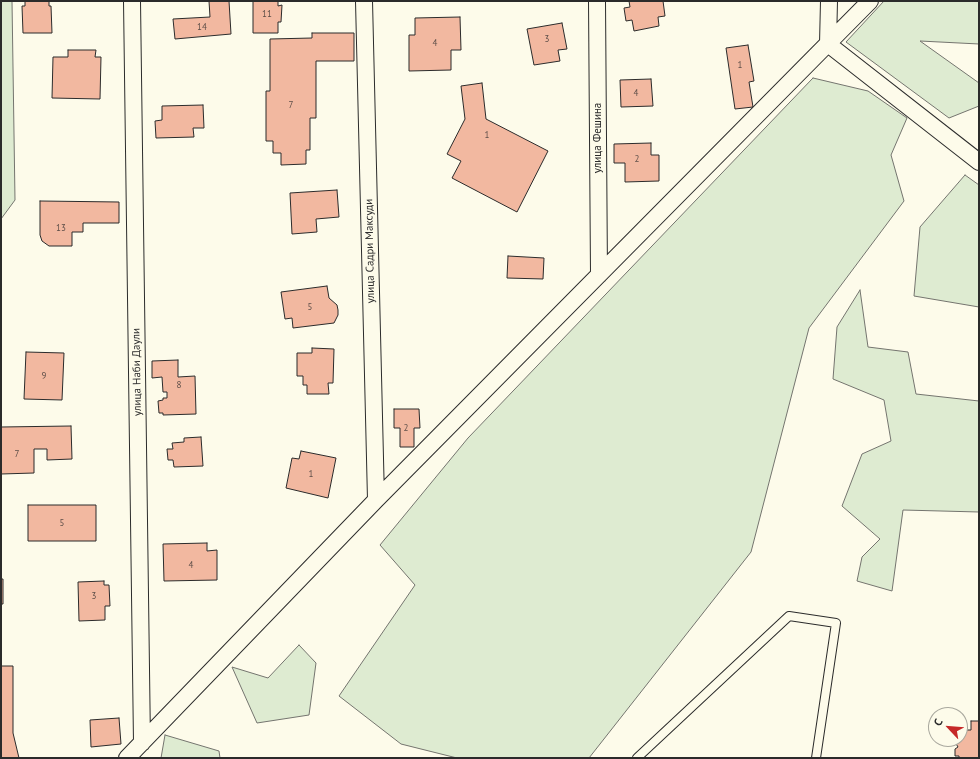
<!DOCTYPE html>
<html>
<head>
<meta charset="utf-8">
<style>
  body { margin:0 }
  #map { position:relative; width:980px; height:759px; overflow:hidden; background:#fdfbea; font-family:"PT Sans",sans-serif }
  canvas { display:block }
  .frame { position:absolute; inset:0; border:2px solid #2b2b2b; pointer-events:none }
  .north { position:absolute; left:928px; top:707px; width:40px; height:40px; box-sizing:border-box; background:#fdfbea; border:1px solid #a9a89e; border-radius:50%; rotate:296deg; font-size:11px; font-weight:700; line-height:16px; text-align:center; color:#2b2b2b }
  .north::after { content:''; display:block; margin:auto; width:14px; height:18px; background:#c62828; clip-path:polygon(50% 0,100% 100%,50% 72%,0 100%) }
</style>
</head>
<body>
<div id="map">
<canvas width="980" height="759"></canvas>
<div class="frame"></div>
<div class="north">С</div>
</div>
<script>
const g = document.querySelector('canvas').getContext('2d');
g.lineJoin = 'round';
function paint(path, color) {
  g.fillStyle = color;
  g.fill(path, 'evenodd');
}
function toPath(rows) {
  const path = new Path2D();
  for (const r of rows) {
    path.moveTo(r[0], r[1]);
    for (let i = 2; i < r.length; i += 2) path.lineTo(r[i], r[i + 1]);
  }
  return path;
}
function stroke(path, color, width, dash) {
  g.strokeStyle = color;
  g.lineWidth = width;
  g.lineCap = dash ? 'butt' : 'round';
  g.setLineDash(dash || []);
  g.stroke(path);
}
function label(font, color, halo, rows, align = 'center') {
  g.font = font + ' "PT Sans",sans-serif';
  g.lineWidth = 3;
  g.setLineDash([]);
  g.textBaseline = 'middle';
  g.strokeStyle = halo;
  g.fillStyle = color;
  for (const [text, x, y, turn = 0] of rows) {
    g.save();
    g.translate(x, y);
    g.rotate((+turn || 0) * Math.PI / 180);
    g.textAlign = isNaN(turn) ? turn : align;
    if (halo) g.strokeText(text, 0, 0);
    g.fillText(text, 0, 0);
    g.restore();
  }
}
const green = toPath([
  [1,1,12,1,15,200,1,219,1,1],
  [884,1,979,1,979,44,920,41,979,83,979,106,949,118,846,42,884,1],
  [813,78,868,91,907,118,891,155,904,201,809,328,751,552,589,758,457,758,401,744,339,696,415,585,380,545,468,438,813,78],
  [965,175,979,185,979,307,914,296,920,227,965,175],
  [860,290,868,347,908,352,916,394,979,401,979,512,903,510,892,591,857,581,862,557,880,539,842,506,862,454,891,441,884,400,833,379,837,327,860,290],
  [299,645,316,663,309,715,257,723,232,667,268,678,299,645],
  [165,735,219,751,220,758,161,758,165,735]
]);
paint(green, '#deebd1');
stroke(green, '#74746e', 1);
const building = toPath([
  [25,1,49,1,49,6,51,6,52,33,23,33,22,6,25,6,25,1],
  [209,1,229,1,231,34,175,39,173,19,210,17,209,1],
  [253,1,278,1,278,6,282,5,281,22,278,22,278,33,253,33,253,1],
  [629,1,663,1,665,16,658,17,659,26,634,31,632,20,626,21,624,8,630,7,629,1],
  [460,17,461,50,451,50,451,70,409,71,409,35,415,35,415,18,460,17],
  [562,23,567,49,558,50,560,61,534,65,527,29,562,23],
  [312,33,354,33,354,61,316,61,316,118,310,118,310,150,306,150,306,164,281,165,281,153,273,153,273,141,266,141,266,91,270,91,270,39,312,38,312,33],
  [748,45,754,81,749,82,753,107,735,109,726,48,748,45],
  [68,50,96,50,95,57,101,57,100,99,52,98,53,57,68,57,68,50],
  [651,79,653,106,621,107,620,80,651,79],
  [482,83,486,119,548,151,517,212,452,178,461,161,447,154,465,119,461,86,482,83],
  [203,105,204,128,193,128,194,137,156,138,155,121,162,120,162,106,203,105],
  [651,143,651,155,659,155,659,181,625,182,625,163,614,163,614,144,651,143],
  [337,190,339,217,316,219,317,232,292,234,290,193,337,190],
  [40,201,119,202,119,223,83,223,83,232,72,232,72,246,49,246,42,241,40,235,40,201],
  [508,256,544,258,543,279,507,278,508,256],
  [327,286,329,298,337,305,338,310,338,315,334,323,293,328,292,318,285,319,281,292,327,286],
  [312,348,334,349,333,383,328,383,329,394,307,394,307,385,303,385,303,376,297,376,297,353,312,353,312,348],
  [26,352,64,353,62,400,24,399,26,352],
  [178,360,178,377,195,376,196,414,163,415,163,413,159,413,158,401,163,400,163,398,167,398,167,392,163,392,162,377,152,378,152,361,178,360],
  [394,409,419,409,420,428,414,428,414,447,400,447,400,428,394,428,394,409],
  [71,426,72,459,47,460,47,449,34,449,34,473,1,474,1,427,71,426],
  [201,437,203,466,174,467,173,460,168,460,167,449,173,449,172,443,184,442,184,438,201,437],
  [301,451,336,458,328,498,286,488,292,458,299,459,301,451],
  [28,505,96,505,96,541,28,541,28,505],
  [207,543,207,551,217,550,217,580,164,581,163,544,207,543],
  [1,579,3,579,3,604,1,604,1,579],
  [104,581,104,585,109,585,110,606,105,606,105,620,79,621,78,582,104,581],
  [1,666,13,666,13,733,19,758,1,758,1,666],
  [119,718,121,744,91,747,90,720,119,718],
  [971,721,979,721,979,758,959,758,959,756,955,756,955,749,958,747,955,742,955,739,960,739,960,730,971,730,971,721]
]);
paint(building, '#f2b8a0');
stroke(building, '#2b2b2b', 1);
const service = toPath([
  [637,758,789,616,836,623,816,758]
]);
const minor = toPath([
  [132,1,142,743],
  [364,1,376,500],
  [597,1,599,275],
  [829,1,828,44,979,162],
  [127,758,376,500,870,1]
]);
stroke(service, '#2b2b2b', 10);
stroke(minor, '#2b2b2b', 18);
stroke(service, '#fdfbea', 8);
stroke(minor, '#fdfbea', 16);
label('9px', '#5d4e48', null, [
  ["11",267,14],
  ["14",202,27],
  ["3",547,39],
  ["4",435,43],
  ["1",740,65],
  ["4",636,93],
  ["7",291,105],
  ["1",487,135],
  ["2",637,159],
  ["13",61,228],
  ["5",310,307],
  ["9",44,376],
  ["8",179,385],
  ["2",406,428],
  ["7",17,454],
  ["1",311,474],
  ["5",62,523],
  ["4",191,565],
  ["3",94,596]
]);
label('11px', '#2b2b2b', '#fdfbea', [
  ["улица Фешина",598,138,-90],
  ["улица Садри Максуди",370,251,-91],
  ["улица Наби Даули",137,372,-91]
]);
</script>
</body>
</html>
